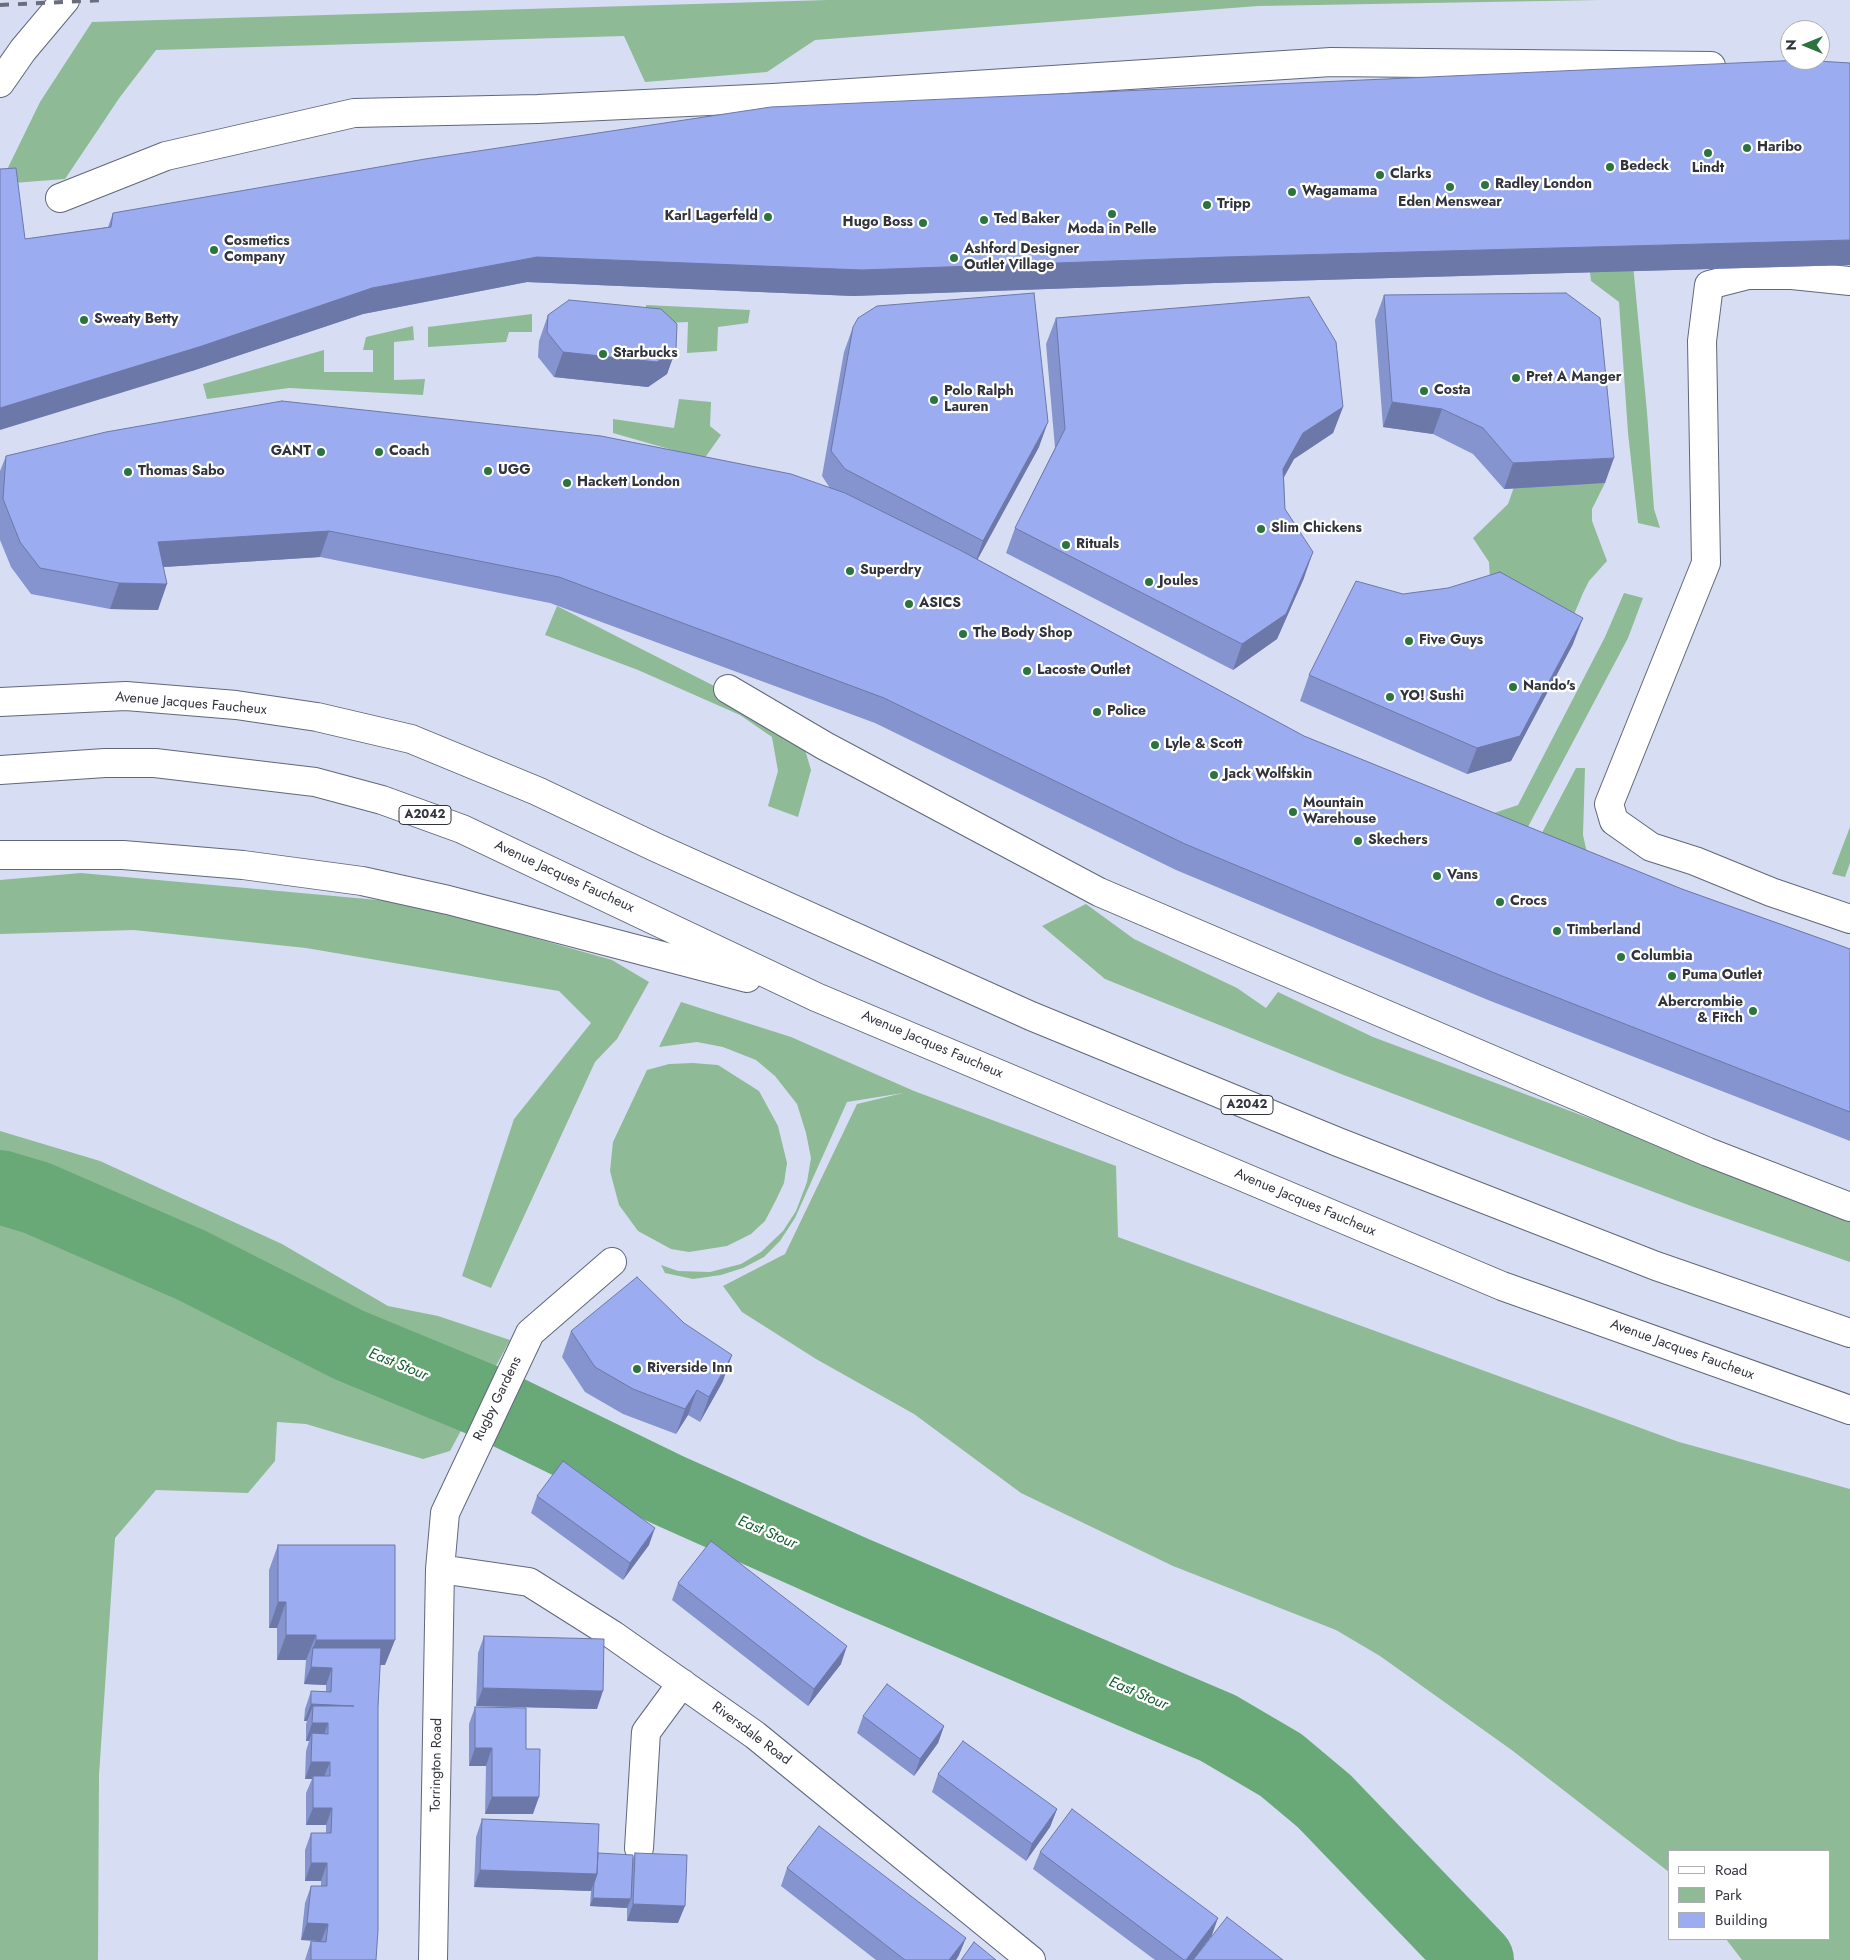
<!DOCTYPE html>
<html>
<head>
<meta charset="utf-8">
<style>
  body { margin:0 }
  #map { position:relative; width:1850px; height:1960px; overflow:hidden; background:#d7def4; font-family:Jost,sans-serif }
  canvas { display:block }
  .legend { position:absolute; left:1668px; top:1850px; width:162px; height:90px; box-sizing:border-box; background:#fff; border:1px solid #adaeb1; margin:0; padding:6px 9px; list-style:none; font-size:15px; color:#32343d }
  .legend li { display:flex; align-items:center; gap:10px; height:25px }
  .legend b { width:25px; border:1px solid #adaeb1 }
  .north { position:absolute; left:1780px; top:20px; width:50px; height:50px; box-sizing:border-box; background:#fff; border:1px solid #adaeb1; border-radius:50%; rotate:270deg; font-size:14px; font-weight:700; line-height:20px; text-align:center; color:#32343d }
  .north::after { content:''; display:block; margin:auto; width:18px; height:22px; background:#2b7440; clip-path:polygon(50% 0,100% 100%,50% 72%,0 100%) }
</style>
</head>
<body>
<div id="map">
<canvas width="1850" height="1960"></canvas>
<ul class="legend">
<li><b style="height:6px;background:#fff"></b>Road</li>
<li><b style="height:14px;background:#8eba96"></b>Park</li>
<li><b style="height:14px;background:#9bacf0"></b>Building</li>
</ul>
<div class="north">N</div>
</div>
<script>
const g = document.querySelector('canvas').getContext('2d');
g.lineJoin = 'round';
function paint(path, color) {
  g.fillStyle = color;
  g.fill(path, 'evenodd');
}
function toPath(rows) {
  const path = new Path2D();
  for (const r of rows) {
    path.moveTo(r[0], r[1]);
    for (let i = 2; i < r.length; i += 2) path.lineTo(r[i], r[i + 1]);
  }
  return path;
}
function stroke(path, color, width, dash) {
  g.strokeStyle = color;
  g.lineWidth = width;
  g.lineCap = dash ? 'butt' : 'round';
  g.setLineDash(dash || []);
  g.stroke(path);
}
function label(font, color, halo, rows, align = 'center') {
  g.font = font + ' Jost,sans-serif';
  g.lineWidth = 4.5;
  g.setLineDash([]);
  g.textBaseline = 'middle';
  g.strokeStyle = halo;
  g.fillStyle = color;
  for (const [text, x, y, turn = 0] of rows) {
    g.save();
    g.translate(x, y);
    g.rotate((+turn || 0) * Math.PI / 180);
    g.textAlign = isNaN(turn) ? turn : align;
    if (halo) g.strokeText(text, 0, 0);
    g.fillText(text, 0, 0);
    g.restore();
  }
}
paint(toPath([
  [828,0,1600,0,1258,6,815,40,767,72,645,82,624,36,156,50,120,97,65,179,0,184,40,102,92,22],
  [1632,254,1647,412,1654,509,1660,528,1638,523,1628,433,1619,302,1591,281,1588,255],
  [646,305,750,310,748,323,718,327,717,351,687,353,688,322,646,324],
  [532,314,532,332,509,332,506,342,428,347,428,327],
  [413,326,414,340,394,342,394,380,425,379,423,395,289,388,207,399,203,384,324,350,324,372,373,372,373,350,363,350,366,337],
  [679,399,711,402,710,426,721,435,704,459,613,433,613,419,674,428],
  [1605,483,1592,509,1592,521,1607,561,1589,581,1583,593,1575,612,1573,644,1491,597,1489,562,1473,538,1508,504,1514,487],
  [1624,593,1643,598,1628,638,1512,857,1482,817,1518,805,1605,637],
  [557,606,787,723,803,743,811,770,798,817,768,806,778,771,772,737,740,715,638,670,545,635],
  [1576,768,1585,768,1583,835,1587,853,1534,848],
  [1850,827,1850,863,1845,877,1832,874],
  [81,873,411,903,612,960,649,982,617,1039,595,1062,491,1288,462,1276,514,1119,591,1023,559,991,306,948,134,930,0,934,0,880],
  [1086,904,1134,939,1237,988,1266,1008,1278,992,1373,1037,1850,1216,1850,1262,1691,1206,1341,1074,1105,979,1042,926],
  [681,1002,791,1037,914,1091,1116,1166,1118,1237,1679,1442,1850,1489,1850,1960,1742,1960,1726,1939,1829,1939,1829,1851,1669,1851,1669,1872,1513,1751,1380,1656,1336,1630,1173,1566,1021,1493,914,1414,816,1359,742,1312,723,1286,785,1254,857,1104,903,1093,847,1102,795,1218,780,1241,764,1257,743,1268,721,1275,693,1279,665,1273,661,1265,678,1271,710,1272,741,1264,761,1252,783,1231,796,1211,807,1182,811,1158,806,1133,797,1104,775,1076,756,1060,723,1047,697,1042,659,1047],
  [693,1063,718,1065,759,1091,778,1126,787,1163,784,1183,776,1200,765,1221,751,1234,727,1246,689,1252,671,1249,638,1231,619,1205,610,1171,613,1142,647,1070,669,1064],
  [0,1131,100,1161,282,1244,388,1306,438,1316,510,1340,450,1451,423,1459,306,1424,277,1422,275,1461,248,1493,156,1490,115,1538,99,1775,98,1960,0,1960]
]), '#8eba96');
stroke(toPath([
  [0,1187,37,1198,191,1265,349,1345,487,1402,668,1490,854,1573,1218,1728,1281,1765,1324,1801,1477,1960]
]), '#69a977', 74);
const minor = toPath([
  [0,83,23,50,65,0],
  [60,198,166,156,354,113,538,109,773,98,1331,62,1711,66],
  [1850,281,1792,275,1748,275,1709,285,1702,341,1706,563,1609,804,1614,821,1651,847,1695,861,1771,892,1850,919],
  [728,689,825,746,1099,892,1708,1152,1850,1207],
  [440,1569,529,1582,613,1635,755,1735,1031,1960],
  [639,1848,646,1732,682,1683],
  [433,1960,440,1569,445,1513,530,1333,612,1262]
]);
const major = toPath([
  [0,702,126,696,236,705,317,717,411,739,537,791,655,847,1031,1016,1338,1142,1656,1266,1850,1333],
  [0,770,105,763,155,763,315,782,382,800,462,829,816,997,1502,1286,1850,1410],
  [0,855,123,855,243,865,362,881,448,900,747,978]
]);
stroke(minor, '#61677b', 30);
stroke(major, '#61677b', 30);
stroke(minor, '#fff', 28);
stroke(major, '#fff', 28);
stroke(toPath([
  [0,5,103,0]
]), '#6a6d7b', 4, [9, 9]);
paint(toPath([
  [1850,63,1850,265,1214,283,853,296,527,282,363,314,192,371,25,239,108,227,113,213],
  [1384,295,1605,483,1504,489,1473,454,1433,434,1383,427,1375,320],
  [548,315,676,349,667,374,648,387,554,377,538,357,539,341],
  [1056,318,1343,407,1333,433,1294,459,1284,477,1285,509,1304,578,1277,639,1233,670,1006,553,1015,528,1055,448,1046,344],
  [853,327,1039,447,977,559,1304,736,1682,889,1850,949,1850,1141,1488,1000,1176,870,875,723,550,603,320,557,163,567,158,610,110,609,31,594,11,567,0,540,0,471,6,456,830,488,822,476,844,352],
  [1573,644,1511,761,1467,774,1300,701,1309,675],
  [571,1331,723,1381,700,1422,688,1415,676,1434,623,1414,585,1392,562,1357],
  [537,1496,649,1545,623,1580,531,1513],
  [278,1545,385,1665,380,1665,378,1707,376,1960,305,1960,311,1941,321,1941,301,1940,305,1903,311,1886,321,1886,321,1881,305,1881,305,1850,311,1833,326,1833,326,1825,306,1825,306,1793,312,1779,305,1779,306,1751,309,1741,306,1741,306,1724,307,1721,304,1721,305,1709,311,1691,326,1692,326,1685,304,1684,306,1660,277,1660,277,1628,269,1628,269,1570],
  [678,1583,841,1664,808,1706,672,1600],
  [484,1636,597,1709,476,1706,478,1653],
  [475,1707,526,1749,533,1814,485,1814,486,1766,469,1766,469,1724],
  [863,1716,944,1726,938,1743,914,1776,857,1733],
  [938,1774,1057,1809,1050,1827,1026,1861,932,1792],
  [482,1819,598,1853,632,1860,635,1853,678,1923,627,1921,627,1908,590,1906,591,1891,474,1887,476,1837],
  [1040,1852,1212,1935,1193,1960,1155,1960,1033,1869],
  [787,1868,959,1955,956,1960,876,1960,781,1886]
]), '#8594ce');
paint(toPath([
  [1850,240,1850,265,1214,283,853,296,527,282,363,314,192,371,0,430,0,408,372,288,537,257,1224,257],
  [676,349,667,374,648,387,554,377,563,352],
  [1392,402,1442,409,1433,434,1383,427],
  [1343,407,1333,433,1294,459,1274,495,1283,469,1303,433],
  [1048,422,1039,447,974,566,983,541],
  [1614,458,1605,483,1504,489,1513,463],
  [329,531,320,557,149,568,158,542],
  [1313,552,1304,578,1277,639,1233,670,1242,644],
  [119,583,167,584,158,610,110,609],
  [1583,618,1573,644,1511,761,1467,774,1477,748],
  [732,1355,723,1381,700,1422,709,1397],
  [697,1390,688,1415,676,1434,685,1409],
  [655,1528,649,1545,623,1580,630,1563],
  [278,1602,286,1602,277,1628,269,1628],
  [286,1635,316,1635,306,1660,277,1660],
  [316,1640,395,1640,385,1665,311,1665,313,1648],
  [847,1646,841,1664,808,1706,814,1689],
  [311,1667,332,1668,326,1685,304,1684],
  [483,1688,603,1691,597,1709,476,1706],
  [311,1704,354,1706,313,1706,307,1721,304,1721],
  [312,1723,328,1723,322,1741,312,1733,309,1741,306,1741],
  [944,1726,938,1743,914,1776,920,1759],
  [475,1748,492,1748,486,1766,469,1766],
  [311,1762,330,1762,323,1779,313,1776,312,1779,305,1779],
  [492,1797,539,1797,533,1814,485,1814],
  [313,1808,332,1808,326,1825,306,1825],
  [1057,1809,1050,1827,1026,1861,1032,1844],
  [311,1863,327,1863,321,1881,305,1881],
  [480,1870,597,1874,591,1891,474,1887],
  [593,1898,631,1899,627,1908,590,1906],
  [633,1904,685,1906,678,1923,627,1921],
  [1218,1918,1212,1935,1193,1960,1186,1960],
  [307,1923,328,1924,321,1941,301,1940],
  [966,1938,959,1955,956,1960,949,1960]
]), '#6c78a8');
const building = toPath([
  [1802,60,1850,63,1850,240,1224,257,862,270,537,257,372,288,202,346,0,408,0,169,16,168,25,239,111,227,113,213,425,159,771,107,1802,60],
  [1034,293,1048,422,983,541,845,469,831,451,853,327,858,318,877,306,1034,293],
  [1566,293,1600,318,1614,458,1513,463,1483,428,1442,409,1392,402,1384,295,1566,293],
  [1309,297,1336,342,1343,407,1303,433,1283,469,1285,509,1313,552,1286,614,1242,644,1015,528,1065,429,1056,318,1309,297],
  [569,300,661,309,677,324,676,349,657,362,563,352,547,332,548,315,569,300],
  [282,401,601,436,791,474,845,493,958,549,1304,736,1682,889,1850,949,1850,1112,1497,974,1185,844,884,698,559,577,329,531,158,542,167,584,119,583,40,568,20,542,3,499,6,456,106,432,282,401],
  [1500,572,1583,618,1520,736,1477,748,1309,675,1356,581,1403,594,1448,588,1500,572],
  [637,1277,684,1323,732,1355,709,1397,697,1390,685,1409,633,1389,595,1367,571,1331,637,1277],
  [563,1461,655,1528,630,1563,537,1496,563,1461],
  [711,1541,847,1646,814,1689,678,1583,711,1541],
  [278,1545,395,1545,395,1640,316,1640,316,1635,286,1635,286,1602,278,1602,278,1545],
  [484,1636,604,1639,603,1691,483,1688,484,1636],
  [313,1648,381,1648,378,1707,378,1930,376,1960,311,1960,311,1941,326,1942,328,1924,307,1923,311,1886,327,1886,327,1863,311,1863,311,1833,331,1833,332,1808,313,1808,313,1776,330,1776,330,1762,311,1762,312,1733,328,1734,328,1723,312,1723,313,1706,354,1706,311,1704,311,1691,331,1692,332,1668,311,1667,313,1648],
  [887,1684,944,1726,920,1759,863,1716,887,1684],
  [475,1707,526,1708,526,1749,540,1749,539,1797,492,1797,492,1748,475,1748,475,1707],
  [963,1741,1057,1809,1032,1844,938,1774,963,1741],
  [1072,1809,1218,1918,1186,1960,1184,1960,1040,1852,1072,1809],
  [482,1819,599,1824,597,1874,480,1870,482,1819],
  [819,1826,966,1938,949,1960,905,1960,787,1868,819,1826],
  [598,1853,633,1855,631,1899,593,1898,594,1883,597,1874,598,1853],
  [635,1853,687,1855,685,1906,633,1904,635,1853],
  [1227,1917,1283,1960,1193,1960,1227,1917],
  [974,1942,996,1960,961,1960,974,1942]
]);
paint(building, '#9bacf0');
stroke(building, '#6c78a8', 1);
for (const [x, y, r, color] of [
  [1747,148,5,"#2b7440"],
  [1708,153,5,"#2b7440"],
  [1610,167,5,"#2b7440"],
  [1380,175,5,"#2b7440"],
  [1485,185,5,"#2b7440"],
  [1450,187,5,"#2b7440"],
  [1292,192,5,"#2b7440"],
  [1207,205,5,"#2b7440"],
  [1112,214,5,"#2b7440"],
  [768,217,5,"#2b7440"],
  [984,220,5,"#2b7440"],
  [923,223,5,"#2b7440"],
  [214,250,5,"#2b7440"],
  [954,258,5,"#2b7440"],
  [84,320,5,"#2b7440"],
  [603,354,5,"#2b7440"],
  [1516,378,5,"#2b7440"],
  [1424,391,5,"#2b7440"],
  [934,400,5,"#2b7440"],
  [321,452,5,"#2b7440"],
  [379,452,5,"#2b7440"],
  [488,471,5,"#2b7440"],
  [128,472,5,"#2b7440"],
  [567,483,5,"#2b7440"],
  [1261,529,5,"#2b7440"],
  [1066,545,5,"#2b7440"],
  [850,571,5,"#2b7440"],
  [1149,582,5,"#2b7440"],
  [909,604,5,"#2b7440"],
  [963,634,5,"#2b7440"],
  [1409,641,5,"#2b7440"],
  [1027,671,5,"#2b7440"],
  [1513,687,5,"#2b7440"],
  [1390,697,5,"#2b7440"],
  [1097,712,5,"#2b7440"],
  [1155,745,5,"#2b7440"],
  [1214,775,5,"#2b7440"],
  [1293,812,5,"#2b7440"],
  [1358,841,5,"#2b7440"],
  [1437,876,5,"#2b7440"],
  [1500,902,5,"#2b7440"],
  [1557,931,5,"#2b7440"],
  [1621,957,5,"#2b7440"],
  [1672,976,5,"#2b7440"],
  [1753,1011,5,"#2b7440"],
  [637,1369,5,"#2b7440"]
]) {
  const dot = new Path2D();
  dot.arc(x, y, r, 0, 2 * Math.PI);
  g.fillStyle = color;
  g.fill(dot);
  stroke(dot, '#fff', 2);
}
for (const [x, y, w] of [
  [425,815,52],
  [1247,1105,52]
]) {
  const box = new Path2D();
  box.roundRect(x - w / 2, y - 9.5, w, 19, 4);
  g.fillStyle = '#fff';
  g.fill(box);
  stroke(box, '#32343d', 1);
}
label('bold 12px', '#32343d', null, [
  ["A2042",425,815],
  ["A2042",1247,1105]
]);
label('bold 14px', '#32343d', '#fff', [
  ["Haribo",1757,148],
  ["Bedeck",1620,167],
  ["Lindt",1708,169,"center"],
  ["Clarks",1390,175],
  ["Radley London",1495,185],
  ["Wagamama",1302,192],
  ["Eden Menswear",1450,203,"center"],
  ["Tripp",1217,205],
  ["Karl Lagerfeld",758,217,"right"],
  ["Ted Baker",994,220],
  ["Hugo Boss",913,223,"right"],
  ["Moda in Pelle",1112,230,"center"],
  ["Cosmetics",224,242],
  ["Company",224,258],
  ["Ashford Designer",964,250],
  ["Outlet Village",964,266],
  ["Sweaty Betty",94,320],
  ["Starbucks",613,354],
  ["Pret A Manger",1526,378],
  ["Costa",1434,391],
  ["Polo Ralph",944,392],
  ["Lauren",944,408],
  ["GANT",311,452,"right"],
  ["Coach",389,452],
  ["UGG",498,471],
  ["Thomas Sabo",138,472],
  ["Hackett London",577,483],
  ["Slim Chickens",1271,529],
  ["Rituals",1076,545],
  ["Superdry",860,571],
  ["Joules",1159,582],
  ["ASICS",919,604],
  ["The Body Shop",973,634],
  ["Five Guys",1419,641],
  ["Lacoste Outlet",1037,671],
  ["Nando's",1523,687],
  ["YO! Sushi",1400,697],
  ["Police",1107,712],
  ["Lyle & Scott",1165,745],
  ["Jack Wolfskin",1224,775],
  ["Mountain",1303,804],
  ["Warehouse",1303,820],
  ["Skechers",1368,841],
  ["Vans",1447,876],
  ["Crocs",1510,902],
  ["Timberland",1567,931],
  ["Columbia",1631,957],
  ["Puma Outlet",1682,976],
  ["Abercrombie",1743,1003,"right"],
  ["& Fitch",1743,1019,"right"],
  ["Riverside Inn",647,1369]
], 'left');
label('14px', '#32343d', '#fff', [
  ["Avenue Jacques Faucheux",191,704,5],
  ["Avenue Jacques Faucheux",564,877,25],
  ["Avenue Jacques Faucheux",932,1045,23],
  ["Avenue Jacques Faucheux",1305,1203,23],
  ["Avenue Jacques Faucheux",1682,1350,20],
  ["Rugby Gardens",498,1399,-64],
  ["Riversdale Road",751,1734,37],
  ["Torrington Road",437,1765,-89]
]);
label('italic 15px', '#165d2e', '#fff', [
  ["East Stour",398,1365,22],
  ["East Stour",767,1533,23],
  ["East Stour",1138,1694,23]
]);
</script>
</body>
</html>
